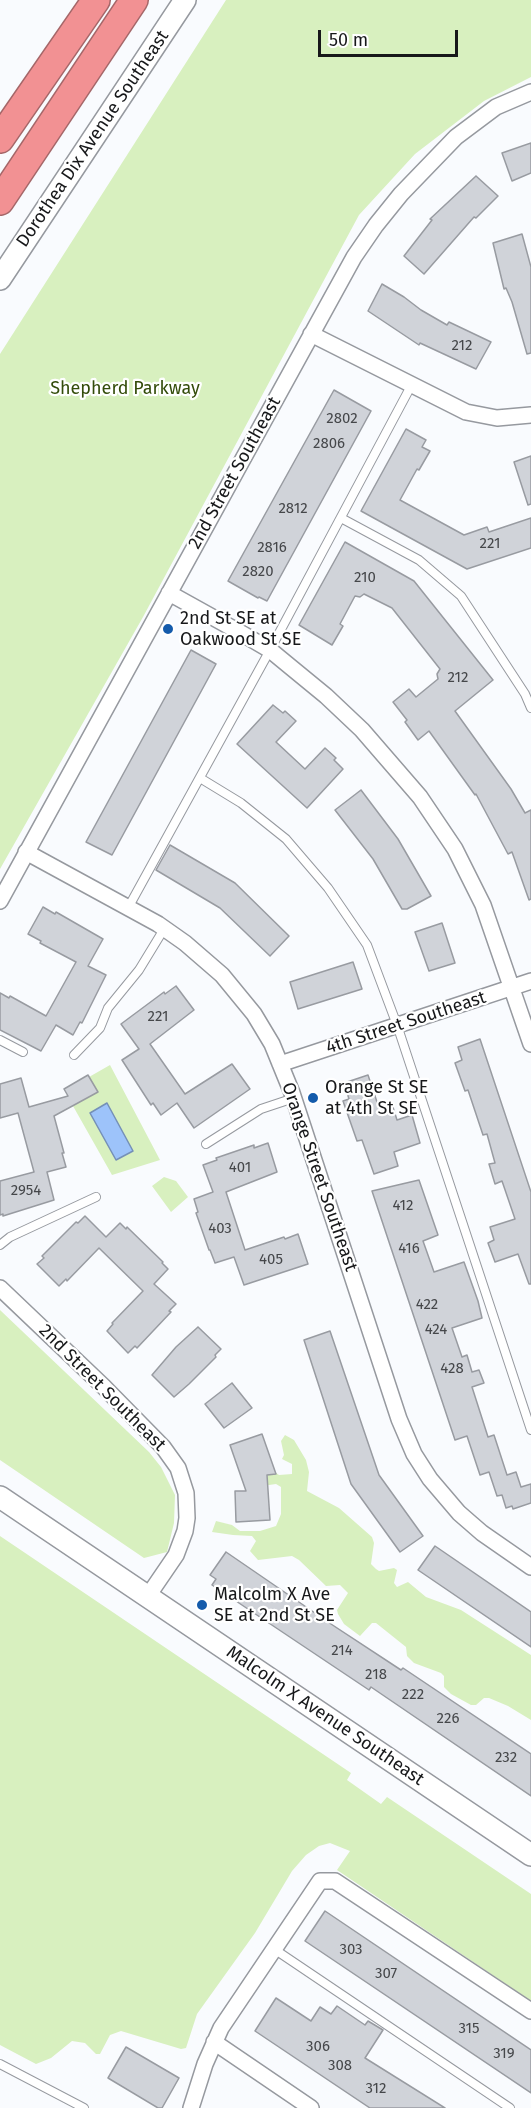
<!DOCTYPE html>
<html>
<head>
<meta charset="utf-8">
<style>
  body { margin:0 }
  #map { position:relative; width:531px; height:2108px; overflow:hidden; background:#f9fbfe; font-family:"Fira Sans",sans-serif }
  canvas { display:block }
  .scale { position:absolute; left:318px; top:30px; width:140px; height:27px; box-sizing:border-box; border:3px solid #17181a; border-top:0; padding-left:8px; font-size:18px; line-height:21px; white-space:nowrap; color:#17181a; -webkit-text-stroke:4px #fff; paint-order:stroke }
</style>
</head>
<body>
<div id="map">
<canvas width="531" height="2108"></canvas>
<div class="scale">50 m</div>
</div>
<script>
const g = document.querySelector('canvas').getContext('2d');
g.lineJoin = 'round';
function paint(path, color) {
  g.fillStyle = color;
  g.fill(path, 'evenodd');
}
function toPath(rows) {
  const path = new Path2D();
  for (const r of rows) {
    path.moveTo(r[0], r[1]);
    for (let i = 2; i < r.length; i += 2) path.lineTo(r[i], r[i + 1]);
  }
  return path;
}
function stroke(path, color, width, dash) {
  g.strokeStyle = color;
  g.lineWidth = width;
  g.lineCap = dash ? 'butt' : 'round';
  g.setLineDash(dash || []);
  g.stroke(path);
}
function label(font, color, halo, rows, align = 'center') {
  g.font = font + ' "Fira Sans",sans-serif';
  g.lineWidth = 4.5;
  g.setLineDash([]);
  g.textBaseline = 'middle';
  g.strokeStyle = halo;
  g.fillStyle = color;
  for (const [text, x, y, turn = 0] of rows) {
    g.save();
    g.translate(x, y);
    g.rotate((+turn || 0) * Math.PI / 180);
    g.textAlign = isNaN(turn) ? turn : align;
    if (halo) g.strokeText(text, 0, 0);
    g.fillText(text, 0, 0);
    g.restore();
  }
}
paint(toPath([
  [226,0,531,0,531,77,484,101,415,154,359,215,143,617,0,869,0,354],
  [110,1065,160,1160,112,1175,73,1106,97,1092,89,1077],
  [164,1177,176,1181,188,1197,171,1212,152,1186],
  [0,1310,149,1452,161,1467,175,1495,174,1523,167,1552,144,1558,0,1460],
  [285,1435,294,1440,306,1460,309,1472,307,1491,339,1508,372,1537,374,1543,371,1564,376,1569,379,1571,394,1568,397,1570,394,1583,397,1587,408,1582,426,1597,461,1610,531,1655,531,1720,508,1706,489,1698,484,1698,476,1705,471,1705,451,1694,444,1687,444,1676,441,1673,414,1663,407,1656,406,1647,376,1623,372,1623,360,1636,344,1624,338,1614,337,1610,348,1593,340,1585,326,1586,299,1560,292,1556,258,1560,250,1551,256,1541,252,1536,233,1535,212,1532,216,1521,232,1525,240,1531,260,1531,276,1526,281,1514,281,1487,276,1484,248,1488,269,1468,279,1475,292,1474,292,1464,282,1459,284,1455,281,1441],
  [0,1536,351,1773,347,1780,381,1804,387,1797,531,1894,531,2001,337,1870,350,1851,330,1843,319,1846,306,1855,292,1871,255,1933,197,2014,186,2048,181,2049,121,2031,110,2035,100,2054,96,2054,85,2043,72,2041,51,2058,36,2064,0,2045]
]), '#d8f0bf');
const water = toPath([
  [107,1103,133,1151,116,1160,90,1113,107,1103]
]);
paint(water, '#9dc3fa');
stroke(water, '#7590b7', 1.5);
const building = toPath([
  [531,143,531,173,512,181,502,153,531,143],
  [476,176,498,196,476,218,474,217,424,274,404,256,432,220,430,219,476,176],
  [522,234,531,267,531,353,527,354,512,302,506,288,504,289,493,243,522,234],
  [382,284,404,297,421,310,447,325,449,322,491,342,476,369,420,343,419,345,368,311,382,284],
  [334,390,371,411,267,601,259,597,258,598,228,581,334,390],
  [406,429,426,440,422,447,430,451,419,470,417,469,400,500,464,535,487,527,489,532,531,518,531,548,467,569,361,511,406,429],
  [531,456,531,504,528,505,514,462,531,456],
  [345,542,414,581,493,680,455,711,511,789,525,813,531,810,531,899,529,900,512,852,508,854,476,794,475,795,429,731,418,740,405,722,407,720,393,702,409,689,416,697,438,679,437,674,440,669,392,608,364,594,360,597,355,596,340,624,343,626,332,645,299,625,345,542],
  [191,650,216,664,112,855,86,842,191,650],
  [273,705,283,713,285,711,296,721,276,742,305,769,325,748,336,758,334,760,343,769,307,808,237,744,273,705],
  [361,790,398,839,431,896,407,909,402,909,373,859,335,810,361,790],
  [170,845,235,883,289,936,270,956,220,908,156,870,170,845],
  [43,907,55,914,56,912,103,939,88,966,106,975,82,1023,80,1022,73,1035,56,1025,41,1051,0,1030,0,993,9,998,10,996,46,1016,76,962,40,943,41,941,28,934,43,907],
  [442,923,455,963,429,971,415,932,442,923],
  [353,962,362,989,298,1009,290,982,353,962],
  [176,986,194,1010,150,1044,185,1094,232,1064,250,1089,194,1128,177,1103,161,1115,153,1103,151,1105,122,1060,139,1049,121,1024,164,992,165,994,176,986],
  [480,1039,531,1192,531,1284,529,1284,518,1254,495,1262,488,1243,494,1240,490,1227,515,1219,502,1181,495,1184,489,1164,495,1163,487,1134,483,1135,468,1090,465,1091,455,1063,462,1060,458,1047,480,1039],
  [88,1075,98,1092,54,1116,64,1153,62,1153,66,1167,47,1172,54,1200,3,1216,3,1214,0,1215,0,1181,34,1172,18,1113,0,1118,0,1084,21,1078,29,1107,68,1096,64,1089,88,1075],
  [368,1075,378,1105,391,1101,397,1120,412,1115,420,1143,394,1152,398,1166,374,1174,362,1140,357,1141,343,1101,349,1099,344,1083,368,1075],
  [268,1143,277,1172,226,1192,245,1250,284,1237,285,1239,298,1234,308,1264,244,1285,234,1257,215,1263,210,1250,209,1250,196,1213,198,1212,194,1199,213,1192,203,1165,217,1160,216,1158,254,1145,254,1148,268,1143],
  [419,1180,438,1235,423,1241,434,1272,464,1262,478,1301,482,1318,452,1328,462,1357,467,1355,472,1372,479,1370,484,1383,472,1387,488,1437,494,1435,507,1475,516,1472,521,1487,531,1484,531,1503,513,1509,512,1506,506,1508,502,1495,497,1496,489,1472,480,1475,467,1436,455,1440,372,1191,419,1180],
  [85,1216,106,1237,120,1223,126,1229,127,1227,163,1262,162,1263,168,1269,154,1284,176,1304,169,1311,171,1312,137,1348,135,1346,128,1353,107,1331,113,1324,112,1323,143,1291,99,1248,67,1281,66,1279,59,1286,37,1264,44,1258,42,1256,76,1222,78,1223,85,1216],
  [198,1327,221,1349,215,1355,216,1357,189,1384,174,1397,152,1375,176,1347,198,1327],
  [330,1331,379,1475,423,1536,400,1552,351,1484,304,1340,330,1331],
  [232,1383,252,1408,224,1428,205,1404,232,1383],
  [262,1434,276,1474,267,1475,270,1520,236,1522,235,1491,246,1491,230,1445,262,1434],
  [435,1546,531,1612,531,1647,418,1570,435,1546],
  [226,1552,331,1624,401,1670,403,1668,531,1754,531,1796,371,1687,369,1690,212,1585,216,1579,210,1575,226,1552],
  [325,1911,531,2050,531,2093,305,1941,325,1911],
  [276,1998,311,2021,320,2007,331,2014,337,2006,365,2025,368,2021,383,2030,365,2058,445,2108,370,2108,255,2031,276,1998],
  [126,2047,179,2078,162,2108,158,2108,108,2078,126,2047]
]);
paint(building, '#d0d3d9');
stroke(building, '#989ba1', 1.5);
const lane = toPath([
  [341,518,419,560,461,596,525,694,531,708],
  [200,778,241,803,286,839,328,888,367,945,397,1025,531,1430],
  [128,908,270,650,411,386],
  [0,1040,23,1052],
  [74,1055,100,1028,108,1008,139,970,164,929],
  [206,1144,261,1109,294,1098],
  [0,1245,10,1237,96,1197],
  [274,1949,510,2108],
  [0,2064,84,2108]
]);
const street = toPath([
  [311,334,466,412,497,418,531,415],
  [169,593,241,633,270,650,287,664,326,696,362,730,420,797,455,849,483,905,531,1044],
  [26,852,158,924,185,943,222,975,254,1014,272,1044,292,1093,399,1419,414,1454,430,1479,459,1513,482,1533,531,1567],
  [0,901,354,257,376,225,401,194,456,137,496,107,531,92],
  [280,1064,531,981],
  [0,1288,104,1387,163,1447,178,1468,186,1493,187,1518,185,1531,176,1555,148,1596],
  [214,2042,311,2108],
  [191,2108,205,2064,221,2028,320,1881,335,1881,531,2011]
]);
const secondary = toPath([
  [0,279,185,0],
  [0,1497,531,1855]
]);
const highway = toPath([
  [0,139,96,0],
  [0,201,134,0]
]);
stroke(lane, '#96999f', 10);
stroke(street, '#96999f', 18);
stroke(secondary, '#96999f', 24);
stroke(highway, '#a56769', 30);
stroke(lane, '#fff', 8);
stroke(street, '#fff', 15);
stroke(secondary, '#fff', 21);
stroke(highway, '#f29193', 27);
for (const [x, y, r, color] of [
  [168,629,6,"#145bab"],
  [313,1098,6,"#145bab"],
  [202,1605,6,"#145bab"]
]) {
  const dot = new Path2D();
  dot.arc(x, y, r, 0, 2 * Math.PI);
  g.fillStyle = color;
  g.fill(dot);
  stroke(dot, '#fff', 2);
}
label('15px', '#45474a', null, [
  ["212",462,346],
  ["2802",342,419],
  ["2806",329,444],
  ["2812",293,509],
  ["221",490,544],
  ["2816",272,548],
  ["2820",258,572],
  ["210",365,578],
  ["212",458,678],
  ["221",158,1017],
  ["401",240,1168],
  ["2954",26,1191],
  ["412",403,1206],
  ["403",220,1229],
  ["416",409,1249],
  ["405",271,1260],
  ["422",427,1305],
  ["424",436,1330],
  ["428",452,1369],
  ["214",342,1651],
  ["218",376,1675],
  ["222",413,1695],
  ["226",448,1719],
  ["232",506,1758],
  ["303",351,1950],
  ["307",386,1974],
  ["315",469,2029],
  ["306",318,2047],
  ["319",504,2054],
  ["308",340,2066],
  ["312",376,2089]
]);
label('18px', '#17181a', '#fff', [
  ["Dorothea Dix Avenue Southeast",93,139,-56],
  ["2nd Street Southeast",235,473,-61],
  ["4th Street Southeast",406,1023,-18],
  ["Orange Street Southeast",319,1177,71],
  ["2nd Street Southeast",102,1388,45],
  ["Malcolm X Avenue Southeast",325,1716,34]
]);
label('18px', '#334c0a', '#fff', [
  ["Shepherd Parkway",125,389]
]);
label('18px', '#17181a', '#fff', [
  ["2nd St SE at",180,619],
  ["Oakwood St SE",180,640],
  ["Orange St SE",325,1088],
  ["at 4th St SE",325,1109],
  ["Malcolm X Ave",214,1595],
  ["SE at 2nd St SE",214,1616]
], 'left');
</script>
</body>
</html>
